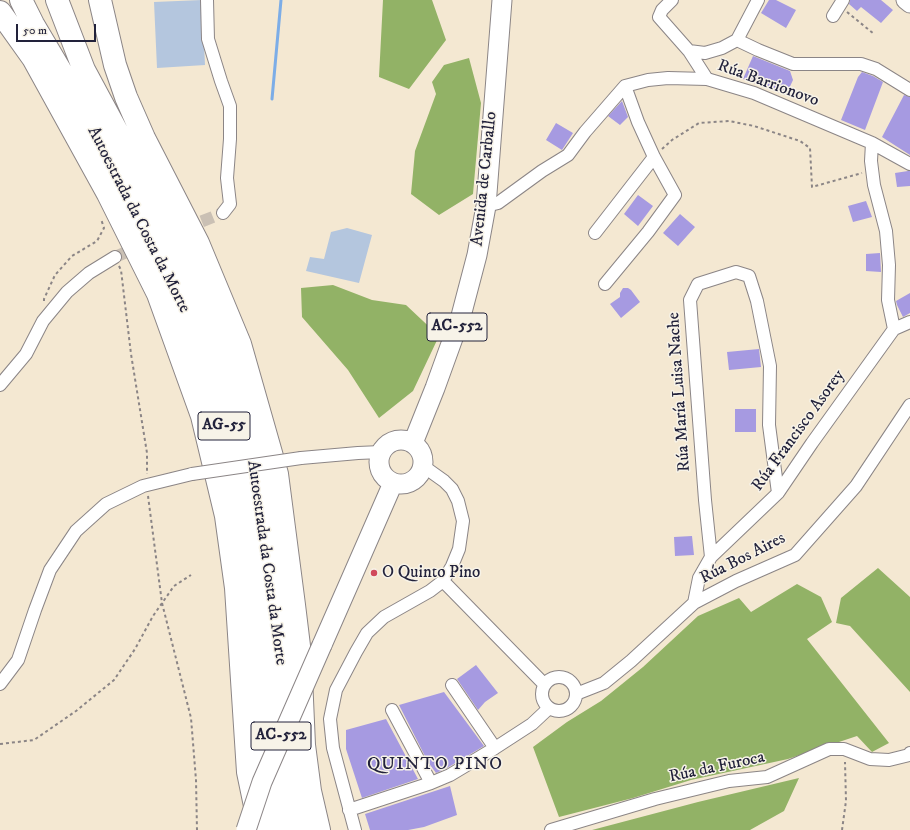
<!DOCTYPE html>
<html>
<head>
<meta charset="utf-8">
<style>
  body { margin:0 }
  #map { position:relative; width:910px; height:830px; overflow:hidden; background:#f4e8d2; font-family:"IM FELL DW Pica",serif }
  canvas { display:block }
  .scale { position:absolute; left:16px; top:24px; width:80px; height:18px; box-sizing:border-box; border:2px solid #22223b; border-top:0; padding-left:5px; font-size:12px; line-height:14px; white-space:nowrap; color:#22223b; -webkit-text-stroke:3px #f7f3e8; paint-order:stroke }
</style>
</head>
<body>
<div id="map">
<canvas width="910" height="830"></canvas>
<div class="scale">50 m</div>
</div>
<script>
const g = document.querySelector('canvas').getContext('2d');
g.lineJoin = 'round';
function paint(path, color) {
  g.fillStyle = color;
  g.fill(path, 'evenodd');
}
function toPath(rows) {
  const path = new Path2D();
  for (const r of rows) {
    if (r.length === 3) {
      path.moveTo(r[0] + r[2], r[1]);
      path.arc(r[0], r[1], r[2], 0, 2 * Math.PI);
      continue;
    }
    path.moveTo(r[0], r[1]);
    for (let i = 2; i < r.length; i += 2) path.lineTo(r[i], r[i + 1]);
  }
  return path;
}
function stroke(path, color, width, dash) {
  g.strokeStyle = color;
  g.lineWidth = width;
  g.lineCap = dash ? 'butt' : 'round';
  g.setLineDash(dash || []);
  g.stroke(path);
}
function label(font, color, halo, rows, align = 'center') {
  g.font = font + ' "IM FELL DW Pica",serif';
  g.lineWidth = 3;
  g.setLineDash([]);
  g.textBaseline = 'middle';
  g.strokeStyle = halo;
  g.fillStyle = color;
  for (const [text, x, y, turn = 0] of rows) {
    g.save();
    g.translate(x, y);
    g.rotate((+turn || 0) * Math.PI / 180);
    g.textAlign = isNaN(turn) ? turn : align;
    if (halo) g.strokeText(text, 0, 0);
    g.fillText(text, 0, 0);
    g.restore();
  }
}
paint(toPath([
  [202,0,205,65,157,68,154,2],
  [347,228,372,235,359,283,306,271,310,257,324,259,331,232]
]), '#b4c6de');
paint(toPath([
  [383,0,432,0,446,40,409,89,379,77],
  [469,58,481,103,473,194,439,215,411,194,415,151,436,94,432,82,444,65],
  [333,285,372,300,406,305,439,336,413,391,379,418,348,370,302,317,301,288],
  [878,568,910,597,910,692,850,626,836,623,841,598],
  [797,584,821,597,832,622,807,639,889,743,872,752,857,736,788,759,691,780,633,798,559,817,533,747,567,722,601,701,643,667,698,616,739,598,751,612],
  [799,778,784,811,750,830,592,830,698,802]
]), '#92b266');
stroke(toPath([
  [272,99,281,0]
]), '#7cade7', 3);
paint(toPath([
  [769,0,776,0,796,10,786,28,761,13],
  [850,0,881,0,893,10,881,23,861,7,857,11,849,4],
  [753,56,790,71,793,80,786,95,743,79],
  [862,72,873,76,883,82,865,130,841,120,858,77],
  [904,95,910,97,910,155,882,137],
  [622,101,628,117,620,125,608,116],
  [556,123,573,133,562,150,546,140],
  [908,171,910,171,910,186,897,187,895,173],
  [638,195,653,206,638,226,624,214],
  [866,201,872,217,853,222,848,206],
  [680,214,695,227,678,246,663,233],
  [880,253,881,272,866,271,866,254],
  [623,288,628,288,631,290,640,302,621,318,610,304,620,297,620,293],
  [910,293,910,313,903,317,897,305,896,301],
  [759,349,761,367,729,370,727,352],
  [735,409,756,409,756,432,735,432],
  [692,536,694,555,675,556,674,537],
  [476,665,498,693,485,702,478,710,457,679],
  [444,692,484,746,447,768,436,773,428,762,399,705],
  [386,719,418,779,362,798,346,749,346,730],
  [450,786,457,815,424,827,408,830,370,830,365,814]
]), '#a69ae1');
stroke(toPath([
  [185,228,223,213],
  [115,257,140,246]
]), '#cac0b4', 12, [12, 6]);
const street = toPath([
  [207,0,208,39,221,81,230,106,230,139,227,178,230,204,223,213],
  [672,0,662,10,659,17,689,51,707,79],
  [833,16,843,0],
  [737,40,758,50,793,64,861,64,876,69,910,90],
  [689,51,705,53,722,48,737,40,758,0],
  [872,143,871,161,874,185,886,231,889,265,888,300,894,329],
  [486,206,498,203,542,171,568,155,585,132,625,86,648,80,668,78,707,79,754,93,872,143,910,164],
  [595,233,654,157],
  [605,284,648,232,675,195,654,157,638,122,625,86],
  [0,385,26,354,43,321,67,292,89,273,115,257],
  [301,458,358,453,381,452],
  [711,557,705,500,690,300,698,284,736,272,749,276,757,301,770,366,769,425,778,493],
  [443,581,544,684],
  [694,603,699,578,711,557,778,493,812,443,894,329,910,322],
  [559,694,17],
  [0,684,18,660,35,610,50,570,76,531,106,504,143,486,192,474],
  [452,685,495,748],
  [576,694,604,683,631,661,694,603,736,581,795,555,856,486,910,405],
  [392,710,431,783],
  [349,810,431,783,450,775,495,748,532,724,548,709],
  [355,830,333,748,330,719,336,690,356,652,367,633,384,617,430,591,443,581,452,566,459,549,463,521,458,501,452,489,444,481,423,466],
  [551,830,655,799,729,781,767,777,829,749,844,749,870,759,889,760,909,755,910,753]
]);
const secondary = toPath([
  [905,0,910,4]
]);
const primary = toPath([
  [401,462,22],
  [413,443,435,388,461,316,477,255,486,206,502,0],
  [322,645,351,579,393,483]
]);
const highway = toPath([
  [21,0,33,24,62,73,143,222,179,294,208,370,226,432,247,524,258,626,265,739,269,787,279,830],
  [57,0,84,70,162,215,190,273,210,323,227,371,240,414,249,443,259,489,278,634,286,750,292,798,299,830],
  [100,0,115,65,126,97,144,138,198,243,240,344,277,474,294,605,300,654,304,745,310,791,319,830],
  [0,12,33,58,108,194,158,294,202,416,226,516,236,588,248,772,260,830]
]);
stroke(street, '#8b8586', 14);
stroke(secondary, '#8b8586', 19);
stroke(primary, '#8b8586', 21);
stroke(highway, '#8b8586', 24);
stroke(toPath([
  [847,12,874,34],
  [662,149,672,140,699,123,729,121,754,126,800,141,810,148,812,187,862,173],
  [119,266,121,270,131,354,147,453,147,474],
  [44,301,44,299,55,275,72,256,97,241,104,228,101,219],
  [148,496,162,603,191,718,196,780,197,830],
  [0,744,34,740,76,711,114,680,135,649,153,616,174,586,191,575],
  [842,830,846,801,845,762]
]), '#8b8586', 2, [3, 3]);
stroke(street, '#fff', 12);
stroke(secondary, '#fff', 17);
stroke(primary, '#fff', 19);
stroke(highway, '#fff', 22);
const streetBridge = toPath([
  [192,474,301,458]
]);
const primaryBridge = toPath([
  [246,830,262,782,322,645]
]);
stroke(streetBridge, '#8b8586', 14, []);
stroke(primaryBridge, '#8b8586', 21, []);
stroke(streetBridge, '#fff', 12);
stroke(primaryBridge, '#fff', 19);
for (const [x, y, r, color] of [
  [374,573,4,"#d1495b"]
]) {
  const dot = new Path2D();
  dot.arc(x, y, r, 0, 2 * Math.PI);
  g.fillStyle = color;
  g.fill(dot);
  stroke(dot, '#f7f3e8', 1.5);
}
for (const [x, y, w] of [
  [457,327,60],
  [224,426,52],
  [281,736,60]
]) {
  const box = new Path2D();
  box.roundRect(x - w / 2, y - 14, w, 28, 3);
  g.fillStyle = '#f7f3e8';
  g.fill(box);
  stroke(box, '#22223b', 1);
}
label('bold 16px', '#22223b', null, [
  ["AC-552",457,327],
  ["AG-55",224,426],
  ["AC-552",281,736]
]);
label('17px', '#22223b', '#f7f3e8', [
  ["Rúa Barrionovo",768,84,20],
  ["Avenida de Carballo",485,179,-84],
  ["Autoestrada da Costa da Morte",138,220,63],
  ["Rúa María Luisa Nache",680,392,-94],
  ["Rúa Francisco Asorey",799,431,-54],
  ["Rúa Bos Aires",743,559,-27],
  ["Autoestrada da Costa da Morte",266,563,82],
  ["Rúa da Furoca",717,768,-12]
]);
label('17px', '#22223b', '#f7f3e8', [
  ["O Quinto Pino",382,573]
], 'left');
g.letterSpacing = '1px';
label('18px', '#22223b', '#f7f3e8', [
  ["QUINTO PINO",435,765]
]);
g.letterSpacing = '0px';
</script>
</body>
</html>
